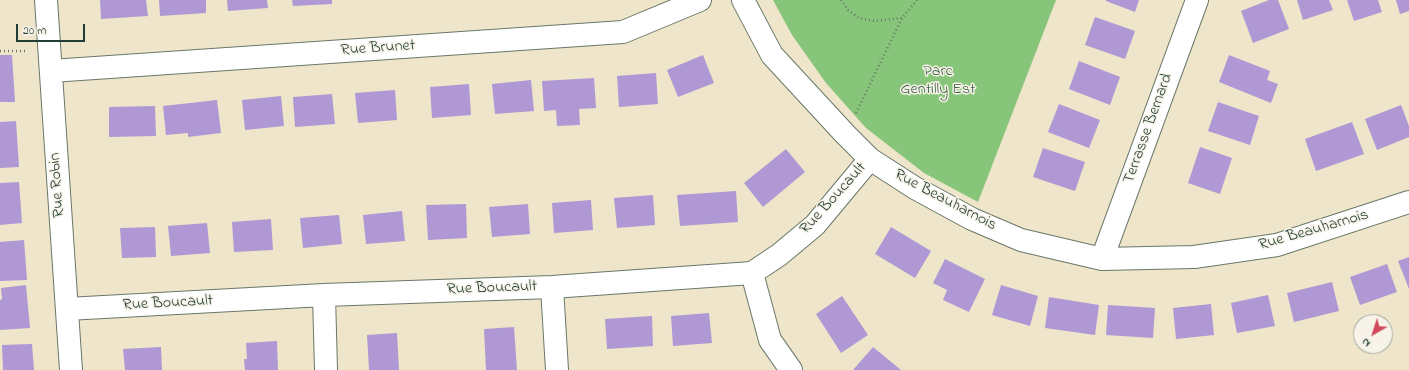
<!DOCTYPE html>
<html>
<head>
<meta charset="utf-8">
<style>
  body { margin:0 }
  #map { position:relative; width:1409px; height:370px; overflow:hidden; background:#efe5ca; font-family:"Indie Flower",sans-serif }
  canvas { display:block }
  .north { position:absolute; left:1353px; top:314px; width:40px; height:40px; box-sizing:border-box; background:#f7f3e8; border:1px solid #a1aaa0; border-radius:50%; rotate:219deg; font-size:11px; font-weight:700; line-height:16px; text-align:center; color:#1f3d34 }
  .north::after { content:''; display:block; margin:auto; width:14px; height:18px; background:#d1495b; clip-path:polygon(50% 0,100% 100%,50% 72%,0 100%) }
  .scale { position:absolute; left:16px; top:24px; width:69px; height:18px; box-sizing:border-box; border:2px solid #1f3d34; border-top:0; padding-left:5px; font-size:12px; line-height:14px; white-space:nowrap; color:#1f3d34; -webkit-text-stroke:3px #f7f3e8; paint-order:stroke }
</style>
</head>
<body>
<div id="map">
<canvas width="1409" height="370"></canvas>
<div class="north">N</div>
<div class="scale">20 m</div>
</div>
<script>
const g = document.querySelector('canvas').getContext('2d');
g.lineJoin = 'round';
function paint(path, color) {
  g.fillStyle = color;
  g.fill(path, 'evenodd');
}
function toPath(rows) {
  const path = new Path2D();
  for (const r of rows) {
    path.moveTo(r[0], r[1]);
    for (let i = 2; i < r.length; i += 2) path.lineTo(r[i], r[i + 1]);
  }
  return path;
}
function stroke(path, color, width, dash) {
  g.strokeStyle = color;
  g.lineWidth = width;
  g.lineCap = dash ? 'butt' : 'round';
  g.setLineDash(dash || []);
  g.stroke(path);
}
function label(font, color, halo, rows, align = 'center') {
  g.font = font + ' "Indie Flower",sans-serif';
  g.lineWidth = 3;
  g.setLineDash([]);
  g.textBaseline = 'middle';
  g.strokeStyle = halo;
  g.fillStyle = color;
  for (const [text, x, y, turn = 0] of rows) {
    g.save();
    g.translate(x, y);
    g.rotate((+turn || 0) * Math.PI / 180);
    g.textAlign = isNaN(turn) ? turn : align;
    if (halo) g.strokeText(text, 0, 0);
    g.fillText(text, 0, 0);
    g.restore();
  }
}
paint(toPath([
  [773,0,1056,0,978,202,924,173,866,128,826,83,792,35]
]), '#87c57b');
paint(toPath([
  [100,0,146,0,148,16,101,19],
  [159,0,206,0,206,13,160,16],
  [227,0,267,0,268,8,228,11],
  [292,0,332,0,332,4,293,6],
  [1106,0,1139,0,1135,12,1106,1],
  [1269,0,1278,0,1289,29,1253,43,1241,11],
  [1297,0,1329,0,1333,10,1303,20],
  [1347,0,1378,0,1382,12,1354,21],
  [1396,0,1409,0,1409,11,1400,14],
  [1095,17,1135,31,1125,59,1085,45],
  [0,55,12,55,15,102,0,102],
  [703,55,714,83,678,97,667,70],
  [1229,55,1270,71,1267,80,1278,84,1271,103,1219,82],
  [1079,61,1120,77,1110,105,1069,89],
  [656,73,658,104,619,107,617,76],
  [594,78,596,108,579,109,580,125,557,126,556,110,544,111,542,81],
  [531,80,534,111,495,114,492,84],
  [469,84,471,115,432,118,430,87],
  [395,90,397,120,358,123,355,93],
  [332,94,335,124,295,127,293,97],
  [281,96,284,126,245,130,242,100],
  [217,100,221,133,188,137,188,133,166,135,163,106],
  [1218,102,1259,116,1250,145,1208,131],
  [1059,104,1100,120,1089,148,1048,132],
  [1401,105,1409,126,1409,137,1377,150,1365,119],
  [155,106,156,136,109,137,109,107],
  [16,121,19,167,0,168,0,122],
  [1352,122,1364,154,1316,171,1305,139],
  [1200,147,1232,158,1220,194,1188,183],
  [1043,148,1085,162,1075,191,1033,177],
  [786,149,805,172,763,207,744,183],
  [19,182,22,223,0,225,0,183],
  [736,191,738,222,680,226,677,195],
  [653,195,655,225,617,228,614,198],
  [591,200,593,230,554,233,552,203],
  [466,204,467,238,428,240,426,205],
  [528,204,530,234,492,237,489,207],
  [402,211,405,241,366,244,363,215],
  [339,215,342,244,303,248,300,218],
  [271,219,273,250,234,252,232,222],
  [207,223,210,253,171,256,168,226],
  [155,227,156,257,122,258,120,228],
  [891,227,931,251,915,278,875,254],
  [24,240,27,280,0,281,0,242],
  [1409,257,1409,289,1398,261],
  [945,259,985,279,969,312,943,300,947,290,933,283],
  [1387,264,1397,292,1360,305,1350,277],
  [1332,282,1339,311,1294,322,1287,293],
  [26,285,30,328,0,330,0,300,2,299,1,288],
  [1001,285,1038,296,1030,326,992,315],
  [1268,295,1275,326,1237,333,1231,303],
  [842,296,868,335,841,353,816,314],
  [1049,297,1099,305,1095,335,1045,328],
  [1211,304,1214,335,1176,339,1173,308],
  [1108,305,1155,308,1153,338,1106,335],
  [709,313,712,343,673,346,671,316],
  [652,316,653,346,607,349,605,319],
  [514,327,517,370,486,370,484,329],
  [397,333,399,370,369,370,367,335],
  [277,341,278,370,245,370,244,359,247,359,246,343],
  [32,344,34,370,3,370,2,345],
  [161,347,162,370,125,370,123,349],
  [873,347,901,370,853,370]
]), '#af98d4');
const street = toPath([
  [46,0,71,370],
  [743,0,772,55,845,134,870,159,915,188,972,219,1021,240,1102,259,1194,257,1277,245,1409,202],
  [51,71,623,32,700,0],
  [1102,259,1197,0],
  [752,273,770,340,791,370],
  [552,287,557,370],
  [324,295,326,370],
  [67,309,324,295,552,287,752,273,779,255,815,225,870,159]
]);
stroke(street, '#687868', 24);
stroke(toPath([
  [841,0,848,10,859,18,874,21,902,18],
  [0,51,27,51],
  [856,113,902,18,917,0]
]), '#687868', 2.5, [1, 3]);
stroke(street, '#fff', 22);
label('16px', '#1f3d34', '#f7f3e8', [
  ["Rue Brunet",378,49,-4],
  ["Terrasse Bernard",1149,129,-70],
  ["Rue Robin",58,185,-94],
  ["Rue Boucault",834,199,-48],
  ["Rue Beauharnois",945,201,28],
  ["Rue Beauharnois",1314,231,-16],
  ["Rue Boucault",492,289,-2],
  ["Rue Boucault",168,304,-3]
]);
label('16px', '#395f46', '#f7f3e8', [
  ["Parc",938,72],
  ["Gentilly Est",938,90]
]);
</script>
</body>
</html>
